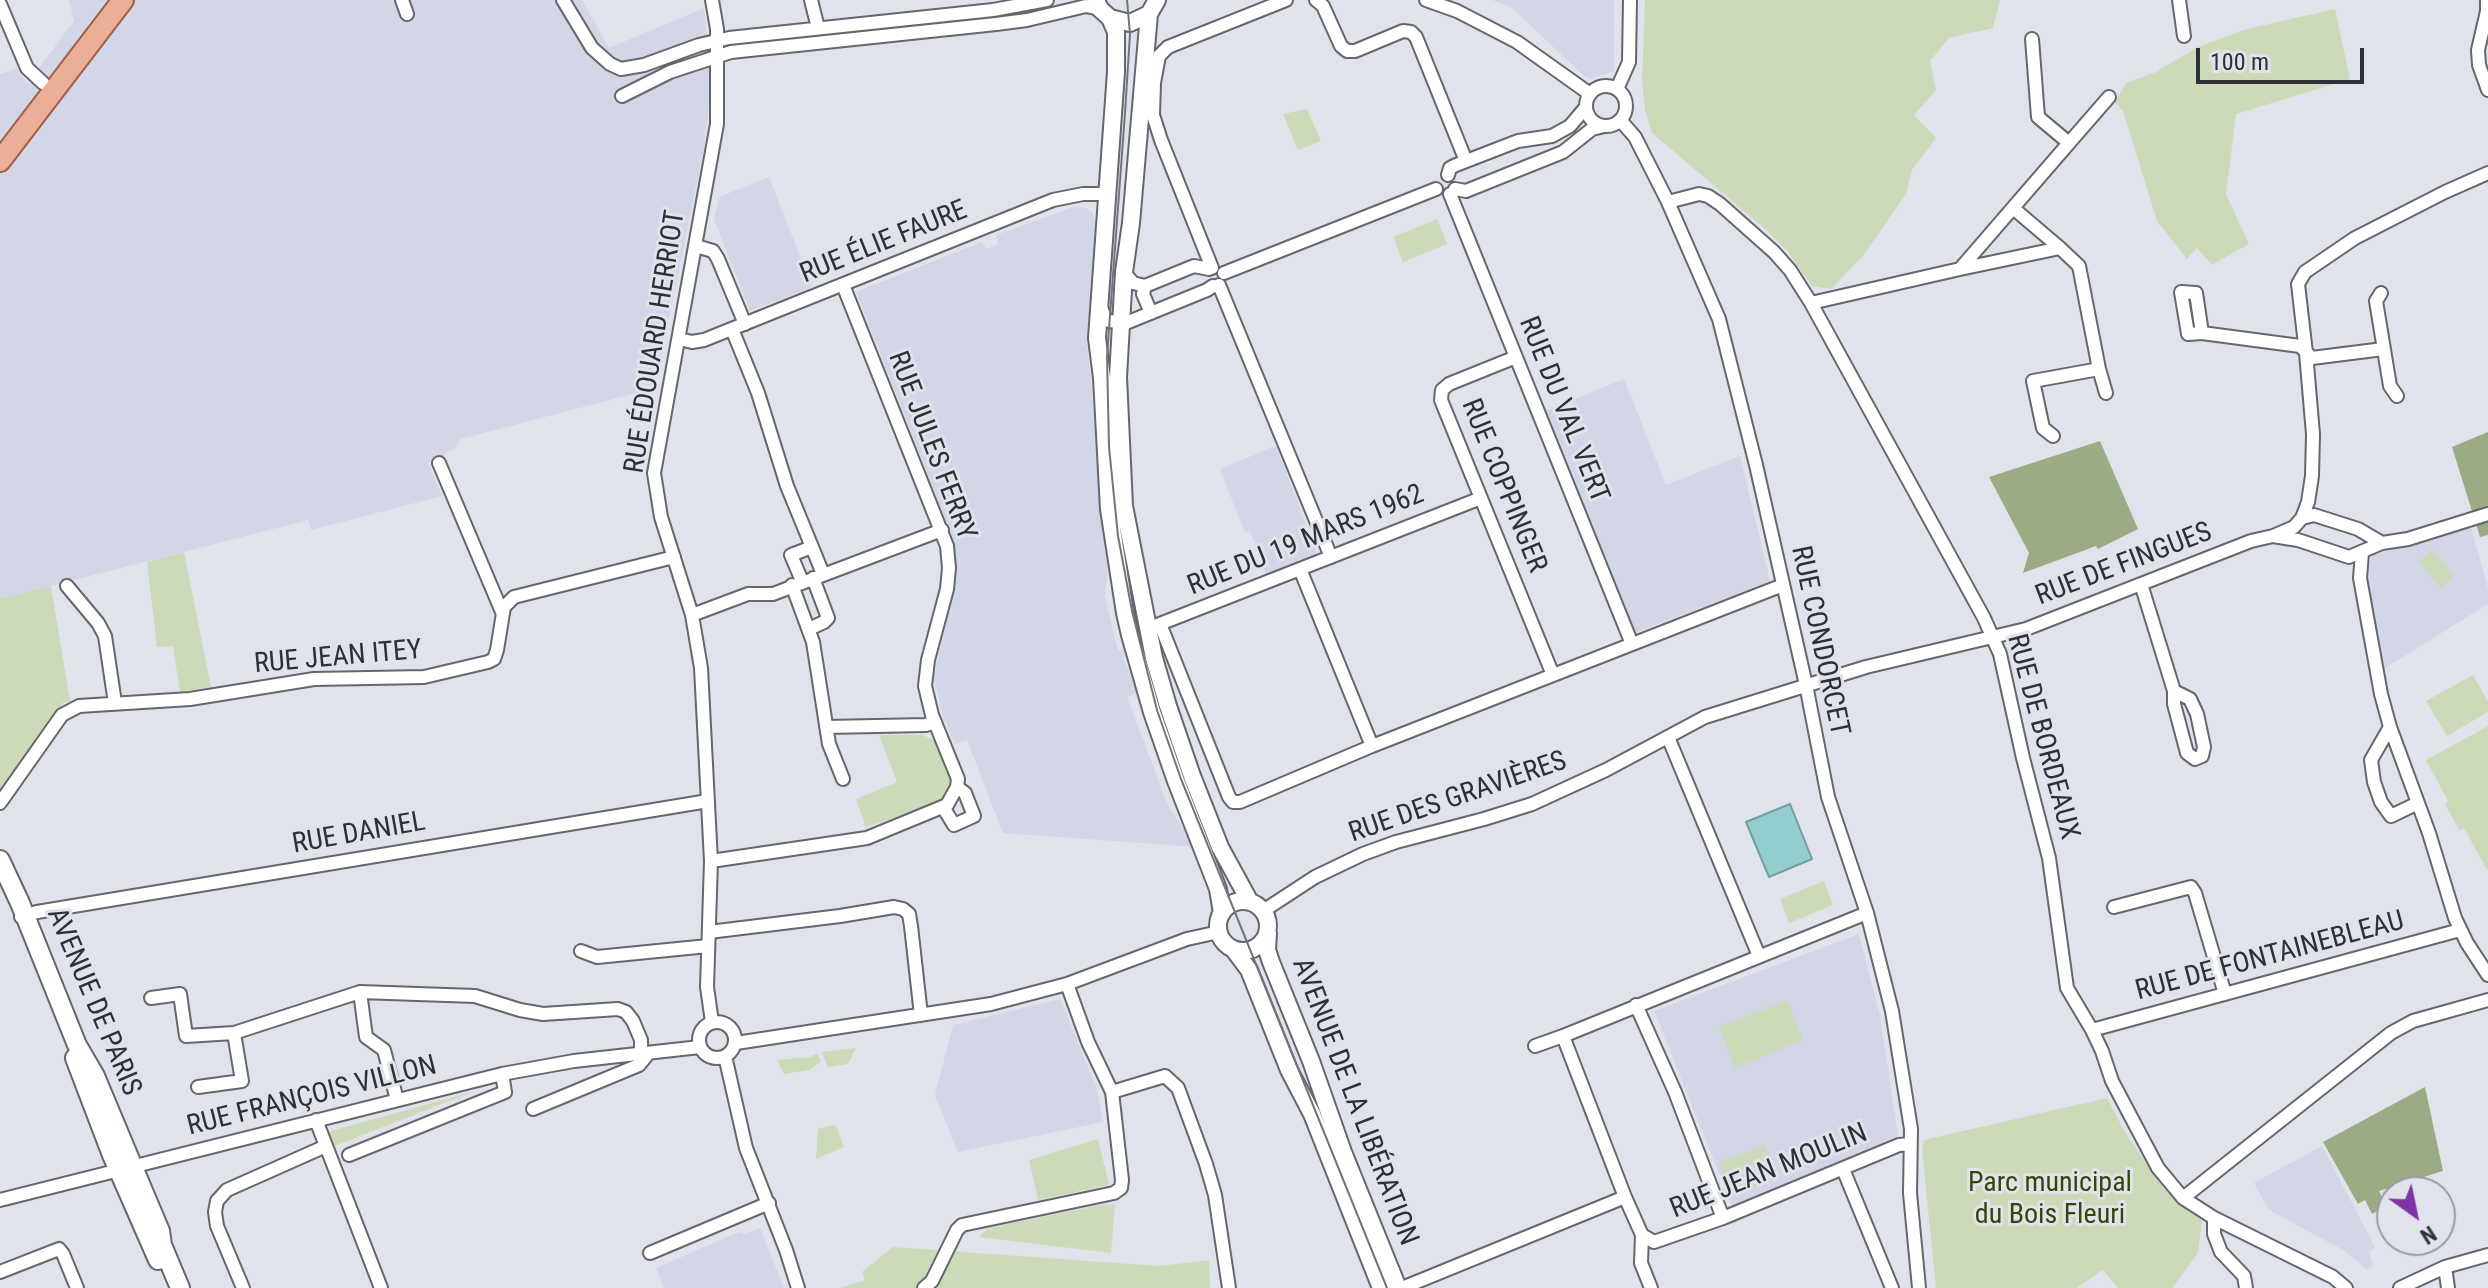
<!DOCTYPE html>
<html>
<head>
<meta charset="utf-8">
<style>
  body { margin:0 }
  #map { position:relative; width:2488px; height:1288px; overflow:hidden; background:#e0e3ec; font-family:"Roboto Condensed",sans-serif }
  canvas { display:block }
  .north { position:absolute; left:2376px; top:1176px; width:80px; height:80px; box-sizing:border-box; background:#e0e3ec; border:2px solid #999ba2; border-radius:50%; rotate:147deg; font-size:22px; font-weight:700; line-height:32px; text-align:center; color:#2f3034 }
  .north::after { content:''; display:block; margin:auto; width:28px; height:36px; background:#7f34a6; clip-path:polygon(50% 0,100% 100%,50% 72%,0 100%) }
  .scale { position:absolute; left:2196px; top:48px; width:168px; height:36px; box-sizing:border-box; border:4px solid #2f3034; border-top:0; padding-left:10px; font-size:24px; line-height:28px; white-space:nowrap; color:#2f3034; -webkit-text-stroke:6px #e0e3ec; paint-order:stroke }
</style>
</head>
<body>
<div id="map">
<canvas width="2488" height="1288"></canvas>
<div class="north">N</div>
<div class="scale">100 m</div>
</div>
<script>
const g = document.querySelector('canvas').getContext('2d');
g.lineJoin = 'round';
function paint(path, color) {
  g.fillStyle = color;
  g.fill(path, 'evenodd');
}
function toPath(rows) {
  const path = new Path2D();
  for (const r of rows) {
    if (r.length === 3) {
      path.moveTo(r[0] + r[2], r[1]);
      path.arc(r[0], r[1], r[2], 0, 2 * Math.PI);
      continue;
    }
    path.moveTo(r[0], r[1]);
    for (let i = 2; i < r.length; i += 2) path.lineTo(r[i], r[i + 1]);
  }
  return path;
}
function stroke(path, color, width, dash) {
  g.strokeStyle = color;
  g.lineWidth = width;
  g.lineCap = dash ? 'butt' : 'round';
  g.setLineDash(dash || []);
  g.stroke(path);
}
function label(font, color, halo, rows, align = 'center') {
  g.font = font + ' "Roboto Condensed",sans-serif';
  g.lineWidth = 6;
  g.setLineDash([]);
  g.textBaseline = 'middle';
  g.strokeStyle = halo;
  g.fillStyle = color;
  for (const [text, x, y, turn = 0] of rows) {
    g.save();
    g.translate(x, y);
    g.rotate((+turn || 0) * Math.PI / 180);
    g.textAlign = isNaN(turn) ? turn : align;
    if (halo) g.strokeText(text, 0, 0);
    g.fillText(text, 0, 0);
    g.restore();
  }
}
paint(toPath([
  [69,0,582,0,609,48,704,8,711,83,704,147,655,388,461,439,454,449,446,452,442,458,428,463,442,496,311,530,308,520,0,599,0,74,18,68,27,84,74,21],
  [1492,0,1614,0,1614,71,1590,79,1584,76,1511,7],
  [769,177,812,287,750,311,714,219,719,197],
  [1074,207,1084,207,1092,212,1098,225,1087,342,1108,562,1105,596,1118,651,1123,650,1126,657,1123,658,1137,692,1127,697,1168,806,1196,847,1003,833,967,740,955,744,943,716,934,677,954,589,956,563,952,536,856,292,982,242,986,249,998,245,996,235],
  [1624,379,1666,485,1740,456,1770,581,1634,633,1545,411],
  [1276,446,1317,554,1266,574,1250,531,1245,533,1220,469],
  [2471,527,2488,589,2488,604,2382,670,2368,577,2369,564,2374,555],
  [1859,934,1880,1016,1898,1136,1732,1206,1654,1011],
  [1060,999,1097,1089,1103,1122,958,1152,935,1095,953,1025],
  [2322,1146,2375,1247,2369,1251,2373,1267,2367,1270,2345,1251,2269,1210,2254,1183],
  [760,1228,784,1288,664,1288,656,1268,739,1232,744,1234]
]), '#d2d6e6');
paint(toPath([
  [1645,0,2000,0,1993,28,1949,38,1930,61,1936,90,1914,115,1936,138,1912,170,1906,194,1863,256,1831,289,1812,286,1788,252,1765,229,1652,133,1645,110,1642,80],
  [2335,9,2350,79,2236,114,2226,194,2249,244,2212,265,2197,248,2187,259,2157,221,2123,111,2115,102,2126,83,2156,72,2198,47,2247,29],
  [1307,109,1321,141,1298,150,1283,114],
  [1437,219,1447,244,1403,262,1393,237],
  [2432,551,2454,576,2441,588,2419,562],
  [184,552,211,687,180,692,173,646,157,647,147,562],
  [51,586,70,701,63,703,46,724,0,789,0,599],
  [2473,675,2488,702,2488,712,2447,736,2426,701],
  [2488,726,2488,870,2487,870,2464,828,2459,830,2445,804,2448,801,2426,760],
  [879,735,923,735,938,743,952,773,952,790,943,802,866,827,856,799,897,782],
  [1824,881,1833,905,1789,923,1780,899],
  [1787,1000,1803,1040,1735,1068,1719,1027],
  [856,1048,848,1064,828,1067,822,1052],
  [817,1053,821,1062,809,1070,784,1074,777,1060,810,1057],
  [475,1091,332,1147,328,1135,331,1131],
  [2107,1098,2125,1132,2163,1188,2202,1221,2198,1253,2172,1288,2118,1288,2103,1270,2077,1288,1936,1288,1922,1150,1924,1140],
  [833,1125,837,1128,844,1147,816,1159,818,1129],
  [1098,1139,1109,1185,1038,1200,1029,1160],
  [1764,1145,1776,1177,1732,1196,1719,1163],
  [1106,1204,1115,1205,1111,1253,979,1237,988,1228],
  [893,1247,1159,1266,1209,1260,1210,1288,840,1288,865,1280,862,1272]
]), '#cddab9');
paint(toPath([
  [2488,432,2488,535,2480,537,2452,447],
  [2100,441,2138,529,2098,549,2096,546,2023,573,2029,553,1989,477],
  [2425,1087,2443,1171,2379,1191,2386,1206,2372,1214,2365,1200,2358,1204,2323,1142]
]), '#9bab83');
const water = toPath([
  [1790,804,1812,859,1769,877,1746,822,1790,804]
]);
paint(water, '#93cdcd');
stroke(water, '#759e9f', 2);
const minor = toPath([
  [402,0,407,14],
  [563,0,592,48,610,64,621,69,644,65,699,45,729,38,993,10,1047,0],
  [712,0,717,29,717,124,654,473,661,517,692,615,701,668,711,861,707,987,712,1022],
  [811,0,818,28],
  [1316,0,1323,6,1341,46,1347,51,1355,51,1403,31,1411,32,1416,37,1466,161],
  [1426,0,1457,11,1517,42,1590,94],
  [2179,0,2184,36],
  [2487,0,2487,11,2478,50,2479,65,2488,90],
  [0,4,27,68,43,83],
  [1606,106,20],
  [1617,89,1629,62,1630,0],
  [622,96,670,72,731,52,996,24,1027,20,1086,6,1100,9],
  [1621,121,1635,137,1668,202,1699,194,1708,196,1720,204,1774,252,1790,270,1811,303,1984,618,2000,654,2023,758,2049,858,2067,988,2092,1030,2102,1051,2112,1081,2158,1168,2183,1198,2214,1218,2333,1277,2346,1288],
  [2069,143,2109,97],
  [1448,175,1450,168,1456,165,1518,141,1552,136,1570,126,1586,107],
  [1455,189,1466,191,1563,152,1592,129,1604,126],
  [1450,194,1632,644],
  [1668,202,1719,319,1756,465,1806,685,1828,797,1867,913,1892,1011,1911,1129,1910,1193,1919,1288],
  [2013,208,2060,248],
  [696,246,713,251,718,259,745,324],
  [1212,268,1161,140,1153,115,1154,83,1159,56,1168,47,1286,0],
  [1960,269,2060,248,2079,266,2099,369,2033,381,2043,428,2053,436],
  [1124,272,1133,283,1145,286,1194,266,1209,269],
  [1224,273,1436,189],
  [1219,285,1331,557],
  [1145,286,1143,294,1151,313],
  [2381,293,2376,301,2390,386,2397,396],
  [1811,303,1960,269,2069,143,2038,117,2032,39],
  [1101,307,1105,318,1109,321,1126,323,1207,290,1213,286],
  [732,329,758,393,787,486,812,547,791,555,802,581],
  [2202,333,2196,293,2181,292,2188,334,2202,333,2300,346,2312,358,2383,349],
  [679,339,692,342,704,340,1053,200,1083,194,1108,194],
  [1516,357,1449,384,1442,390,1441,400,1553,675],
  [2099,369,2106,393],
  [439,463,502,612],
  [2302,518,2314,515,2358,529,2382,543],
  [2294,527,2302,518,2308,502,2312,476,2313,434,2306,353,2298,284,2305,272,2355,238,2445,192,2488,173],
  [2273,536,2298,540,2349,557,2382,543,2408,539,2488,514],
  [812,547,823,574],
  [2362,553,2360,578,2381,694,2390,727,2429,833,2455,918,2467,943,2488,975],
  [1300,569,1372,746],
  [2141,584,2174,691,2190,699,2197,714,2204,747,2202,756,2195,759,2187,753,2174,704,2174,691],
  [792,585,813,642,829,744,843,779],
  [67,586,98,623,105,636,115,703],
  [692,615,748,594,773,594,942,530],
  [1160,624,1229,797,1233,802,1240,802,1372,746,1783,585],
  [1152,627,1481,498],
  [809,629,824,622,828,618,813,578],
  [826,727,926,725,935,722],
  [2390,727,2371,760,2374,782,2381,802,2391,816,2418,803],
  [1668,737,1759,956],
  [0,803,62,715,79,706,190,699,314,679,424,677,488,662,494,659,497,650,504,607,514,597,674,557],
  [943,807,954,825,974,816,965,793,957,787],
  [711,861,867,838,947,805,957,787,958,779,932,715,925,686,928,660,947,589,949,568,947,546,843,285],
  [2114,907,2191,887,2195,893,2225,994],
  [1263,911,1315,877,1363,854,1396,842,1484,819,1532,804,1606,770,1705,717,1866,667,2026,629,2251,541,2273,536,2294,527],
  [21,917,37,912,708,801],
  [709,932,840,916,894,907,903,909,909,914,911,926,921,1015],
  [581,951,597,957,708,946],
  [1067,984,1088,1042,1112,1092,1165,1076,1178,1088,1206,1164,1215,1195,1229,1288],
  [151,998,180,994,186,1036,234,1033],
  [1636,1005,1675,1092,1723,1218],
  [717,1040,18],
  [2092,1030,2460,930],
  [736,1043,991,1004,1067,984,1187,939,1219,932],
  [1535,1046,1563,1036],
  [725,1056,746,1148,786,1250,798,1288],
  [198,1087,242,1081,234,1033,360,992],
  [397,1100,384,1050,366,1037,360,992,475,996,520,1010,543,1014,618,1009,626,1012,633,1021,641,1040,641,1054],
  [533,1109,639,1065,648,1054],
  [316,1120,381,1288],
  [349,1155,505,1092,502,1074],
  [1843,1169,1892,1288],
  [1625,1197,1563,1036,1867,913],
  [2183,1198,2391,1033,2413,1021,2488,1000],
  [0,1200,502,1074,574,1061,700,1047],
  [2214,1218,2214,1234,2221,1252,2244,1276,2246,1288],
  [1642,1235,1641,1263,1651,1288],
  [650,1253,769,1203],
  [2445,1267,2448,1288],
  [0,1272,59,1249,63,1254,77,1288],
  [243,1288,217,1226,215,1212,217,1201,227,1190,326,1146],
  [924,1288,932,1281,957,1230,962,1225,1114,1193,1121,1188,1122,1180,1112,1092],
  [1402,1288,1625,1197,1642,1235,1654,1242,1723,1218,1899,1145,1910,1144],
  [2400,1288,2445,1267,2488,1255]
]);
const tertiary = toPath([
  [1096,0,1100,9,1110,18,1130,23,1149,14,1157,0],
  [1149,14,1131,223,1124,272,1118,377,1124,506,1154,658,1168,706,1192,776,1220,847,1250,902],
  [1110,18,1116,32,1116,72,1097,338,1102,378,1109,509,1125,613,1130,635,1152,712,1176,781,1218,889,1222,913],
  [1243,926,25],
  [1268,933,1267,950,1271,962,1311,1061,1343,1152,1398,1288],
  [1234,950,1249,970,1289,1070,1312,1114,1381,1288]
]);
const secondary = toPath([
  [0,860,20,903,77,1045,95,1076,133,1167,160,1231,162,1245,180,1288],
  [75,1058,112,1155,158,1260]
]);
const primary = toPath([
  [0,161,123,0]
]);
stroke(minor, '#64676e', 16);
stroke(tertiary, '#64676e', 20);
stroke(secondary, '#64676e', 22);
stroke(primary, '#a05f48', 24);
stroke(minor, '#fff', 12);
stroke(tertiary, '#fff', 16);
stroke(secondary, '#fff', 18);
stroke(primary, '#ebae97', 20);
stroke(toPath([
  [1127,0,1130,34,1125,113,1107,356,1109,447,1118,536,1132,611,1157,710,1181,779,1387,1288]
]), '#72747a', 2);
label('28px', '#2f3034', '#e0e3ec', [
  ["RUE ÉLIE FAURE",884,243,-22],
  ["RUE ÉDOUARD HERRIOT",656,342,-81],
  ["RUE DU VAL VERT",1563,410,68],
  ["RUE JULES FERRY",931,446,69],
  ["RUE COPPINGER",1503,486,68],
  ["RUE DU 19 MARS 1962",1306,541,-22],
  ["RUE DE FINGUES",2124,565,-21],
  ["RUE CONDORCET",1819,641,78],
  ["RUE JEAN ITEY",338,658,-5],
  ["RUE DE BORDEAUX",2042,737,75],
  ["RUE DES GRAVIÈRES",1458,798,-19],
  ["RUE DANIEL",359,834,-10],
  ["RUE DE FONTAINEBLEAU",2270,957,-15],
  ["AVENUE DE PARIS",93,1002,67],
  ["RUE FRANÇOIS VILLON",312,1097,-14],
  ["AVENUE DE LA LIBÉRATION",1354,1102,69],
  ["RUE JEAN MOULIN",1769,1172,-22]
]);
label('28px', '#344705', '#e0e3ec', [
  ["Parc municipal",2050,1184],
  ["du Bois Fleuri",2050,1216]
]);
</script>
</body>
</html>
